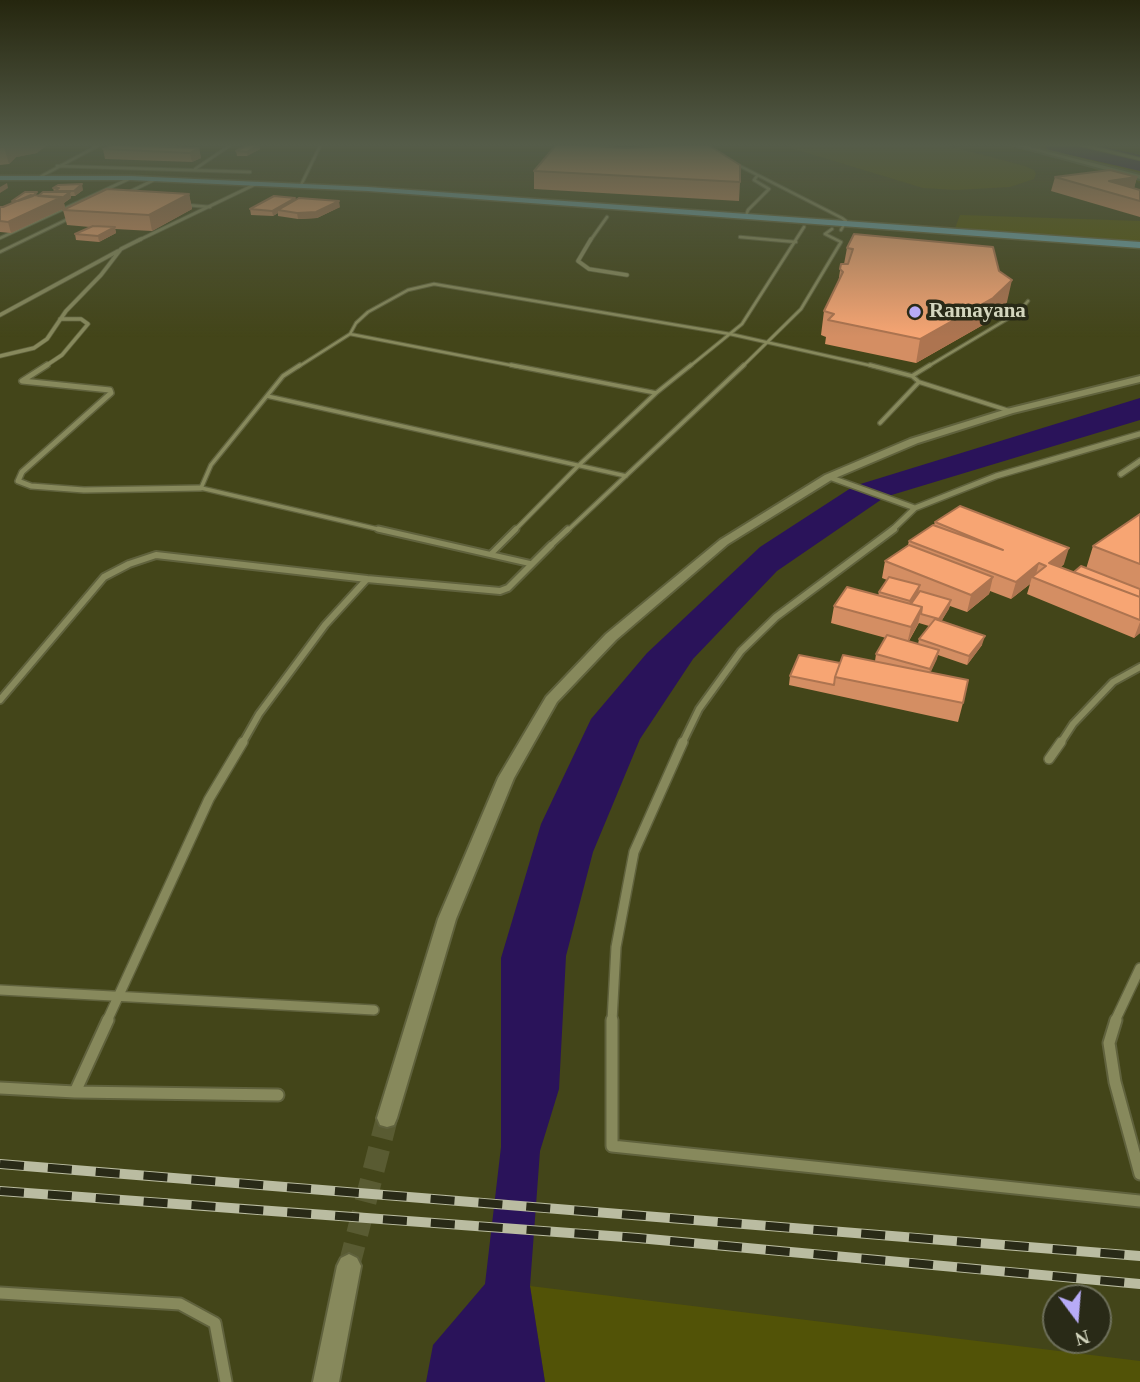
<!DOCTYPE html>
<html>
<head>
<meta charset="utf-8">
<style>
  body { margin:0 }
  #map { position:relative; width:1140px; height:1382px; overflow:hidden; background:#434519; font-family:"Times New Roman",serif }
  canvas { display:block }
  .north { position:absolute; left:1042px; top:1284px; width:70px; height:70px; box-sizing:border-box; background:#292a17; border:2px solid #6d6f5a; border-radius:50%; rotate:164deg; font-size:19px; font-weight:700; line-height:28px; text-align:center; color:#d4d6be }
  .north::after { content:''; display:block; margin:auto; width:24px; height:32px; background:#b7abf7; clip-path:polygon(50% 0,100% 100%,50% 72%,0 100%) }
</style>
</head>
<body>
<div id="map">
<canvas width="1140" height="1382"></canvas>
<div class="north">N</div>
</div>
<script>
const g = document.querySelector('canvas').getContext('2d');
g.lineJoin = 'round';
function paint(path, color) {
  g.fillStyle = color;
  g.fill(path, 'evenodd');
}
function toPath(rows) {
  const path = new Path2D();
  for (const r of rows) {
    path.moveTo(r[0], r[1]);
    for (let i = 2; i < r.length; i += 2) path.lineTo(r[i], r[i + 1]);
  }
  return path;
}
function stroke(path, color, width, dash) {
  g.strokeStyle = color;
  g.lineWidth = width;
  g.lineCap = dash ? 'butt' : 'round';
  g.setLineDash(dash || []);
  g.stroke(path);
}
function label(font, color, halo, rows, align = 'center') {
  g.font = font + ' "Times New Roman",serif';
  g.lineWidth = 7;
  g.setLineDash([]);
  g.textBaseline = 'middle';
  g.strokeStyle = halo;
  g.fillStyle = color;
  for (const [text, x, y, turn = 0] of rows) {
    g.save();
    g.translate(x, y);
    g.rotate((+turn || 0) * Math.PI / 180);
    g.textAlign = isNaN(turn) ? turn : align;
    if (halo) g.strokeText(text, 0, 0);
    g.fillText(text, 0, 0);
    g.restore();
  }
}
paint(toPath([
  [788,144,941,144,1025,166,1034,170,1036,174,1034,179,1010,187,956,190,923,188,794,149],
  [1013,144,1078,144,1140,159,1140,183,1095,170,1085,164],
  [960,215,1140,221,1140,245,954,231],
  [530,1286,1140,1361,1140,1382,545,1382]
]), '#525307');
paint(toPath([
  [1140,398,1140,420,885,497,777,571,693,659,640,739,593,852,566,956,559,1089,540,1151,530,1286,545,1382,426,1382,433,1345,485,1284,501,1147,501,958,541,824,591,719,647,653,760,547,854,486]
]), '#2a135a');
paint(toPath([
  [1044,144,1091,144,1140,155,1140,171,1048,150,1044,144]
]), '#2a135a');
stroke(toPath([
  [349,1266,387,1118]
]), '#595b32', 22, [22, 11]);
const laneFar2 = toPath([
  [57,166,250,172],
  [195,169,232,144],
  [38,178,101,144],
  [127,193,156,179],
  [187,205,210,207],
  [746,216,748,210,769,189,754,180,757,176],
  [740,237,796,242],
  [0,252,70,218],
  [350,334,520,367],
  [298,367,350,334,356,323,368,312,408,290,434,284,730,334,877,367],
  [689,367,742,324,804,227],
  [742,367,801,309,841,242,825,234,832,229],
  [927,367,1019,312,1028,301]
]);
const laneFar1 = toPath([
  [300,365,283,376,211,465,201,488,386,531],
  [511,365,656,393],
  [870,365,912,376,919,382,1010,411],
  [912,376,930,365],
  [267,396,626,476],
  [880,423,919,382],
  [514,531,578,466,656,393,691,365],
  [567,531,744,365]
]);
const lane = toPath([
  [378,529,532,564],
  [551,545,568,529],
  [491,554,516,529]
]);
const streetFar5 = toPath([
  [1078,144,1140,159],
  [734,163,842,218,846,221,841,230],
  [301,185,321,144],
  [0,238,131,178],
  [137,241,258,183],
  [590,241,607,217]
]);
const streetFar4 = toPath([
  [591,239,578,261,589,269,627,275],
  [0,315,118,251],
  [0,356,34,348,47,339,66,311,101,275,121,249,141,239],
  [44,367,62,355,88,324,81,319,60,319]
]);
const streetFar3 = toPath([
  [47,365,22,381,110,390,111,393,22,472,18,481,31,486,84,490,201,488],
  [1121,474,1140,461],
  [829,477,915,508],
  [891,531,915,508,996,476,1140,434]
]);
const streetFar2 = toPath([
  [0,700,104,577,129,564,156,555,367,579],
  [242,744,259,714,325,625,367,579,500,591,508,588,551,545],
  [682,744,699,709,741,651,776,617,894,529],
  [1060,744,1073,724,1113,682,1140,667]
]);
const streetFar1 = toPath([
  [1049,759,1061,742],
  [0,990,374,1010],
  [107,1021,209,799,243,742],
  [612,1021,616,947,634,852,683,742],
  [1115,1021,1140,968]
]);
const street = toPath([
  [612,1020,612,1146,1140,1201],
  [1116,1020,1109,1043,1115,1082,1140,1174],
  [0,1088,75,1092,278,1095],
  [75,1092,108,1020],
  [0,1293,180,1304,215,1323,226,1382]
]);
const secondary = toPath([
  [1010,144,1018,144,1140,175,1140,179,1010,144],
  [1140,376,1140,382,1013,413,918,443,833,479,728,544,616,640,557,702,514,778,456,919,397,1118,394,1125,387,1127,380,1125,377,1118,438,919,498,778,546,697,606,634,720,540,825,475,910,439,1007,409,1140,376],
  [349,1254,357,1258,361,1266,339,1382,313,1382,337,1266,341,1258,349,1254]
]);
const primary = toPath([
  [0,176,131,176,368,187,1140,242,1140,248,368,191,131,180,0,180,0,176]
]);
stroke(laneFar2, '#60623d', 4.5);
stroke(laneFar1, '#60623d', 6);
stroke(lane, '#60623d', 9);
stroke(streetFar5, '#60623d', 4.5);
stroke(streetFar4, '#60623d', 5);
stroke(streetFar3, '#60623d', 8);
stroke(streetFar2, '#60623d', 10);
stroke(streetFar1, '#60623d', 12);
stroke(street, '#60623d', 15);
stroke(secondary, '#60623d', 4);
stroke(primary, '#60623d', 3);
stroke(laneFar2, '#87895c', 2.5);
stroke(laneFar1, '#87895c', 3.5);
stroke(lane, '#87895c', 5);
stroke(streetFar5, '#87895c', 2.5);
stroke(streetFar4, '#87895c', 3.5);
stroke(streetFar3, '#87895c', 5);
stroke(streetFar2, '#87895c', 6);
stroke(streetFar1, '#87895c', 9);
stroke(street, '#87895c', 11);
paint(secondary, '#87895c');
paint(primary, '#6ba3ac');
const rail = toPath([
  [0,1164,1140,1256],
  [0,1191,638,1238,1140,1284]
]);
stroke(rail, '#babca1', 10);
stroke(rail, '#292a17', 8, [24]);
paint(toPath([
  [0,144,37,153,16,157,9,164,0,165],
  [259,144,260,149,247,156,237,156,236,151],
  [199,148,201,158,192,162,105,159,103,149],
  [625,148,740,182,739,201,534,189,534,171],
  [1055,177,1137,177,1134,188,1140,190,1140,217,1051,191],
  [53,188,83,190,75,196,71,196,71,198,64,203,65,208,11,233,0,232,0,207,3,207,13,203,12,201,54,192],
  [189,194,192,209,152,231,115,229,116,233,99,242,76,240,75,234,90,227,67,225,63,210],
  [295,198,295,200,340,207,317,218,298,219,278,216,278,213,273,216,251,215,250,209],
  [847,248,1007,302,988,322,916,363,825,344,826,337,821,335,824,311,838,284,841,264,844,264],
  [1140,514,1140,633,1134,638,1027,594,1030,584,1011,599,990,591,989,594,967,612,950,606,941,622,982,645,967,665,938,655,930,673,963,703,958,722,789,685,790,676,840,663,875,661,876,654,886,638,831,623,834,606,878,596,879,592,887,580,882,578,885,561,908,545,909,541,934,525,935,522,1064,564,1061,567,1074,572,1086,569,1093,546],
  [919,623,929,626,919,639,918,644,909,641]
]), '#d48e63');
paint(toPath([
  [8,144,49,144,37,153,16,157,9,164,4,147],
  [259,144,260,149,247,156,247,152],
  [199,148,201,158,192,162,190,153],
  [1137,177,1133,192,1109,181],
  [7,183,8,188,0,193,0,187],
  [82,184,83,190,75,196,74,191],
  [70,192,71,198,64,203,65,208,11,233,8,222],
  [189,194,192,209,152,231,149,215],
  [295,198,296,203,278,210,278,213,273,216,272,211],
  [339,201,340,207,317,218,298,219,297,213],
  [115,227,116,233,99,242,98,236],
  [1012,280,1007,302,988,322,916,363,920,339],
  [1069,548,1064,564,1044,579,1049,563],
  [1039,563,1035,578,1032,577,1030,584,1011,599,1016,582],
  [993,577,989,594,967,612,971,595],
  [920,585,918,594,908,609,910,601],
  [951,600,949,609,937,628,939,619],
  [922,607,918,624,907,644,911,627],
  [1140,622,1140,633,1134,638],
  [985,636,982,645,967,665,969,656],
  [939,650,937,659,928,678,930,669]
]), '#ad7450');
const building = toPath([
  [0,144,8,144,4,147,0,147,0,144],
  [250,144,259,144,247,152,236,151,250,144],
  [557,144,625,148,707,144,740,165,740,182,534,171,557,144],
  [113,145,199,148,190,153,103,149,113,145],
  [1110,170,1137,177,1109,181,1140,190,1140,201,1055,177,1110,170],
  [82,184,74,191,55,191,59,188,53,188,58,185,82,184],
  [107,189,189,194,149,215,63,210,107,189],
  [25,192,37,192,33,196,18,201,12,201,25,192],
  [43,192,70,192,62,198,38,196,43,192],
  [31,195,62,197,8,222,0,221,0,207,3,207,31,195],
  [274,196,295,198,272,211,250,209,274,196],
  [299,198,339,201,316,212,297,213,278,210,299,198],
  [93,226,115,227,98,236,75,234,93,226],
  [854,234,993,247,999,271,1012,280,993,298,920,339,828,320,834,314,824,311,843,272,840,269,841,264,848,264,853,249,847,248,854,234],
  [960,506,1069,548,1049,563,1140,597,1140,620,1032,577,1046,566,1039,563,1016,582,909,541,933,525,1003,550,935,522,960,506],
  [1140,514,1140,564,1093,546,1140,514],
  [909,545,993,577,971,595,885,561,909,545],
  [1081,566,1140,589,1140,597,1074,572,1081,566],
  [889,577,920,585,910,601,879,592,889,577],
  [847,587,922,607,911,627,834,606,847,587],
  [920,591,951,600,939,619,921,614,922,607,911,604,920,591],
  [935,619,985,636,969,656,919,639,935,619],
  [887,635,939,650,930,669,876,654,887,635],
  [799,655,840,663,835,677,834,685,790,676,799,655],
  [843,655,968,680,963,703,835,677,843,655]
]);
paint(building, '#f7a573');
stroke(building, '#ad7450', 2);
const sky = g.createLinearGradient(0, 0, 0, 337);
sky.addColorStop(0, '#25260e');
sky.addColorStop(0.43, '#555c49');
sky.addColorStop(1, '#555c4900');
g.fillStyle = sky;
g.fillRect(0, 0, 1140, 337);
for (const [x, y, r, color] of [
  [915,312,7,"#b7abf7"]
]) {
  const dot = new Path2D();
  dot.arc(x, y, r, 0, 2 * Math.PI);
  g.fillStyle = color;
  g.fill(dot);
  stroke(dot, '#292a17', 2.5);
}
label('bold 21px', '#d4d6be', '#292a17', [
  ["Ramayana",929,312]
], 'left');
</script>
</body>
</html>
